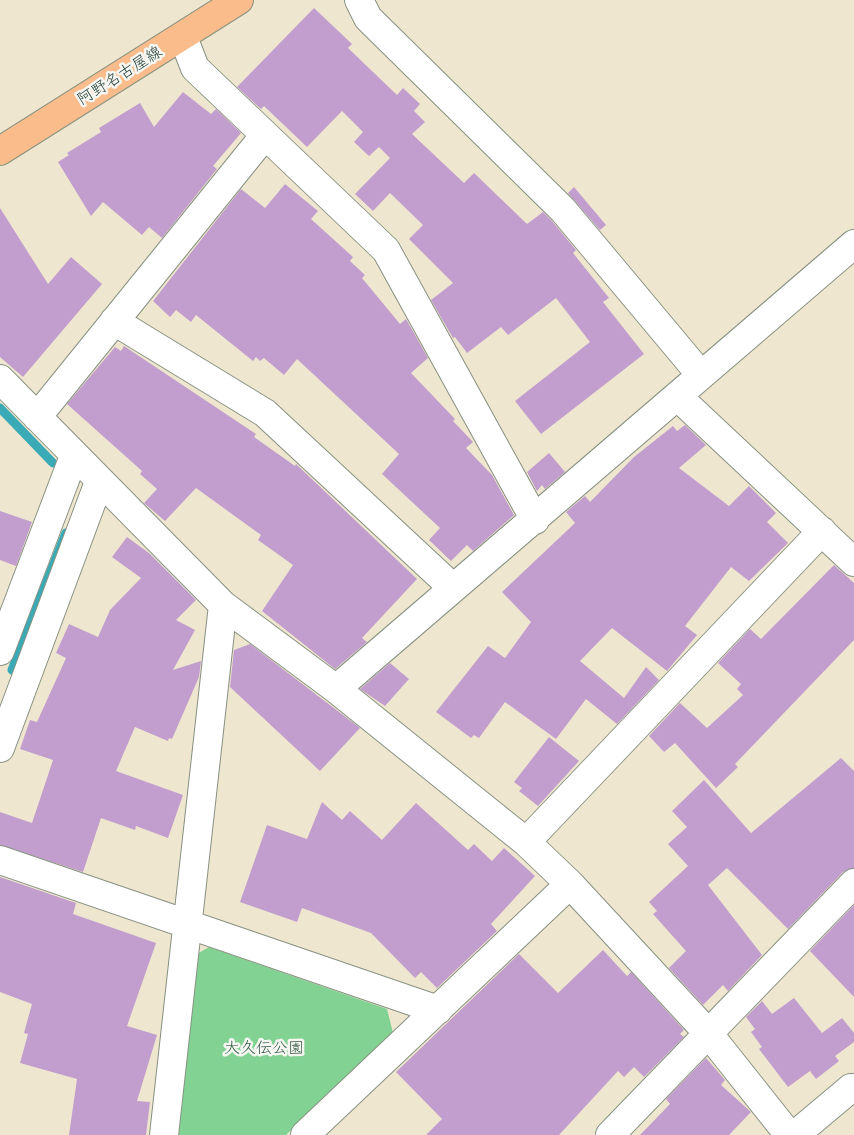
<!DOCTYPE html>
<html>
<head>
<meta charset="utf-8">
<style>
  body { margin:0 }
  canvas { display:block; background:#efe6cf }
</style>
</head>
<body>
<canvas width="854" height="1135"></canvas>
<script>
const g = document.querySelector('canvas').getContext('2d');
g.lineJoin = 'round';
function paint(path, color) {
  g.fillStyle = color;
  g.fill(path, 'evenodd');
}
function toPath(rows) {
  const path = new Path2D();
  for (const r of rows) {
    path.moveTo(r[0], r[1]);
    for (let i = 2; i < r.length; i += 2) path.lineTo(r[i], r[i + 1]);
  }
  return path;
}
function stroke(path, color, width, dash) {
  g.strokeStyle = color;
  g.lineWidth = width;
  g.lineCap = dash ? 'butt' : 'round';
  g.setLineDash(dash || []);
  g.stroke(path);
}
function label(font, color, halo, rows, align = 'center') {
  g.font = font + ' "Playpen Sans","Klee One",sans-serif';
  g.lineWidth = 5;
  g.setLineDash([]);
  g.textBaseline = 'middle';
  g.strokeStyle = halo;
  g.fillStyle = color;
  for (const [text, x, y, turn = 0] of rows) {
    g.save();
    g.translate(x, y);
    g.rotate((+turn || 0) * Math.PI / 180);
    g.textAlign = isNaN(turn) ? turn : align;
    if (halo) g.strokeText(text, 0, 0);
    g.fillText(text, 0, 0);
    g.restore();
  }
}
paint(toPath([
  [209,947,387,1009,393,1033,286,1135,177,1135,197,954]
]), '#82d393');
stroke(toPath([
  [0,408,53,463],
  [12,670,66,533]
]), '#3aabb6', 9);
paint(toPath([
  [314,8,352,44,348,48,397,95,403,88,420,104,414,111,425,122,412,134,464,183,474,173,527,224,543,212,552,221,576,250,573,253,609,298,603,302,644,354,541,434,515,401,590,342,556,298,508,335,501,327,467,353,455,337,453,338,431,300,453,283,409,239,423,225,390,193,373,211,355,194,390,158,379,147,369,156,354,142,363,132,342,111,307,147,264,106,261,109,237,87],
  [183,92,211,114,216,109,241,133,213,166,217,169,162,238,149,227,142,235,103,202,91,216,58,162,69,155,67,153,101,132,99,128,140,103,154,127],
  [285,184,318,211,311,219,353,257,350,261,365,275,362,278,400,324,406,319,428,358,411,373,455,419,453,421,473,442,466,448,492,475,514,515,473,551,467,545,451,561,429,540,440,528,382,474,399,454,297,359,284,375,264,358,260,361,256,357,253,361,196,315,191,322,176,310,170,317,153,301,241,189,265,208],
  [574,187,606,225,600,230,568,193],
  [0,208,48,284,71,257,102,284,23,377,0,357],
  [124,346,256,434,254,437,295,466,296,464,417,579,362,638,367,642,335,669,262,611,293,565,258,540,261,535,196,488,165,521,144,503,157,489,140,474,142,471,67,404,115,347,121,351],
  [685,425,706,445,679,468,729,506,749,486,776,513,767,522,788,543,749,581,731,567,685,626,697,635,667,671,612,628,580,661,624,698,646,667,659,680,617,724,586,699,556,739,505,702,479,738,474,735,471,738,436,712,488,646,505,658,531,622,502,592,575,523,566,512,585,496,590,502,634,457,673,426,677,431],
  [549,453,565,472,545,489,542,485,537,491,527,472],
  [0,511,32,522,16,566,0,560],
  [127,537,149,553,196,600,176,620,195,630,173,670,201,661,199,677,172,739,169,738,168,741,135,727,116,771,183,795,168,838,136,826,135,830,101,818,83,872,0,845,0,812,32,823,53,760,20,749,30,720,37,722,66,658,56,653,69,624,98,637,110,610,141,578,112,557],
  [834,565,854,583,854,640,735,764,738,767,716,788,675,743,664,752,649,736,680,703,707,728,743,695,737,689,741,684,718,663,750,629,761,639],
  [250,644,360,728,320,771,230,687,234,650],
  [390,663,409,679,385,706,360,689],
  [549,737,579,761,538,806,519,791,522,788,514,782],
  [841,758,854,771,854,868,843,872,788,929,727,868,708,885,762,955,728,991,723,985,703,1005,669,968,686,951,653,914,657,911,649,902,688,866,668,844,687,827,672,811,704,780,751,833],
  [322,802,342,820,350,811,382,840,416,803,468,850,474,844,492,861,504,848,535,876,491,924,497,931,437,988,421,972,415,978,371,933,302,908,297,922,240,902,267,825,307,839],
  [0,877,73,902,76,903,73,914,156,943,127,1026,157,1035,137,1101,150,1102,146,1135,69,1135,77,1079,20,1063,28,1034,24,1033,32,1004,0,992],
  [854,905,854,997,810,951],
  [603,950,627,976,631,972,684,1030,680,1034,684,1037,644,1077,634,1067,624,1077,618,1071,559,1135,426,1135,442,1119,396,1072,519,954,558,993],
  [794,998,822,1033,842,1018,854,1033,854,1042,835,1056,839,1061,816,1079,810,1071,788,1087,759,1049,762,1047,751,1032,755,1029,746,1017,762,1001,772,1014],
  [706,1058,725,1080,721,1085,751,1112,729,1135,640,1135,670,1104,666,1099]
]), '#c29ece');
const minor = toPath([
  [359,0,368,18,563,210,701,375],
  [183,37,195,68,386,250,535,520],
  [114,321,265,413,453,588],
  [0,379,223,605,336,689,526,842,570,884,708,1033,789,1135],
  [677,396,854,562],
  [37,417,265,135],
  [0,651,74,456],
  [336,689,854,244],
  [0,748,99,482],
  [526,842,822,531],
  [0,860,438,1010],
  [164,1135,223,605],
  [305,1135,570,884],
  [610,1135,854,883],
  [795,1135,851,1088]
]);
const major = toPath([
  [0,151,239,0]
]);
stroke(minor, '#879282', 30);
stroke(major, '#879282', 30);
stroke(minor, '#fff', 28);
stroke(major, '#f9bc8a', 28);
label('16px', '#1f3d34', '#f6f6f2', [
  ["阿野名古屋線",120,76,-32]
]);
label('16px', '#335b47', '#f6f6f2', [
  ["大久伝公園",264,1049]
]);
</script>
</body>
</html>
